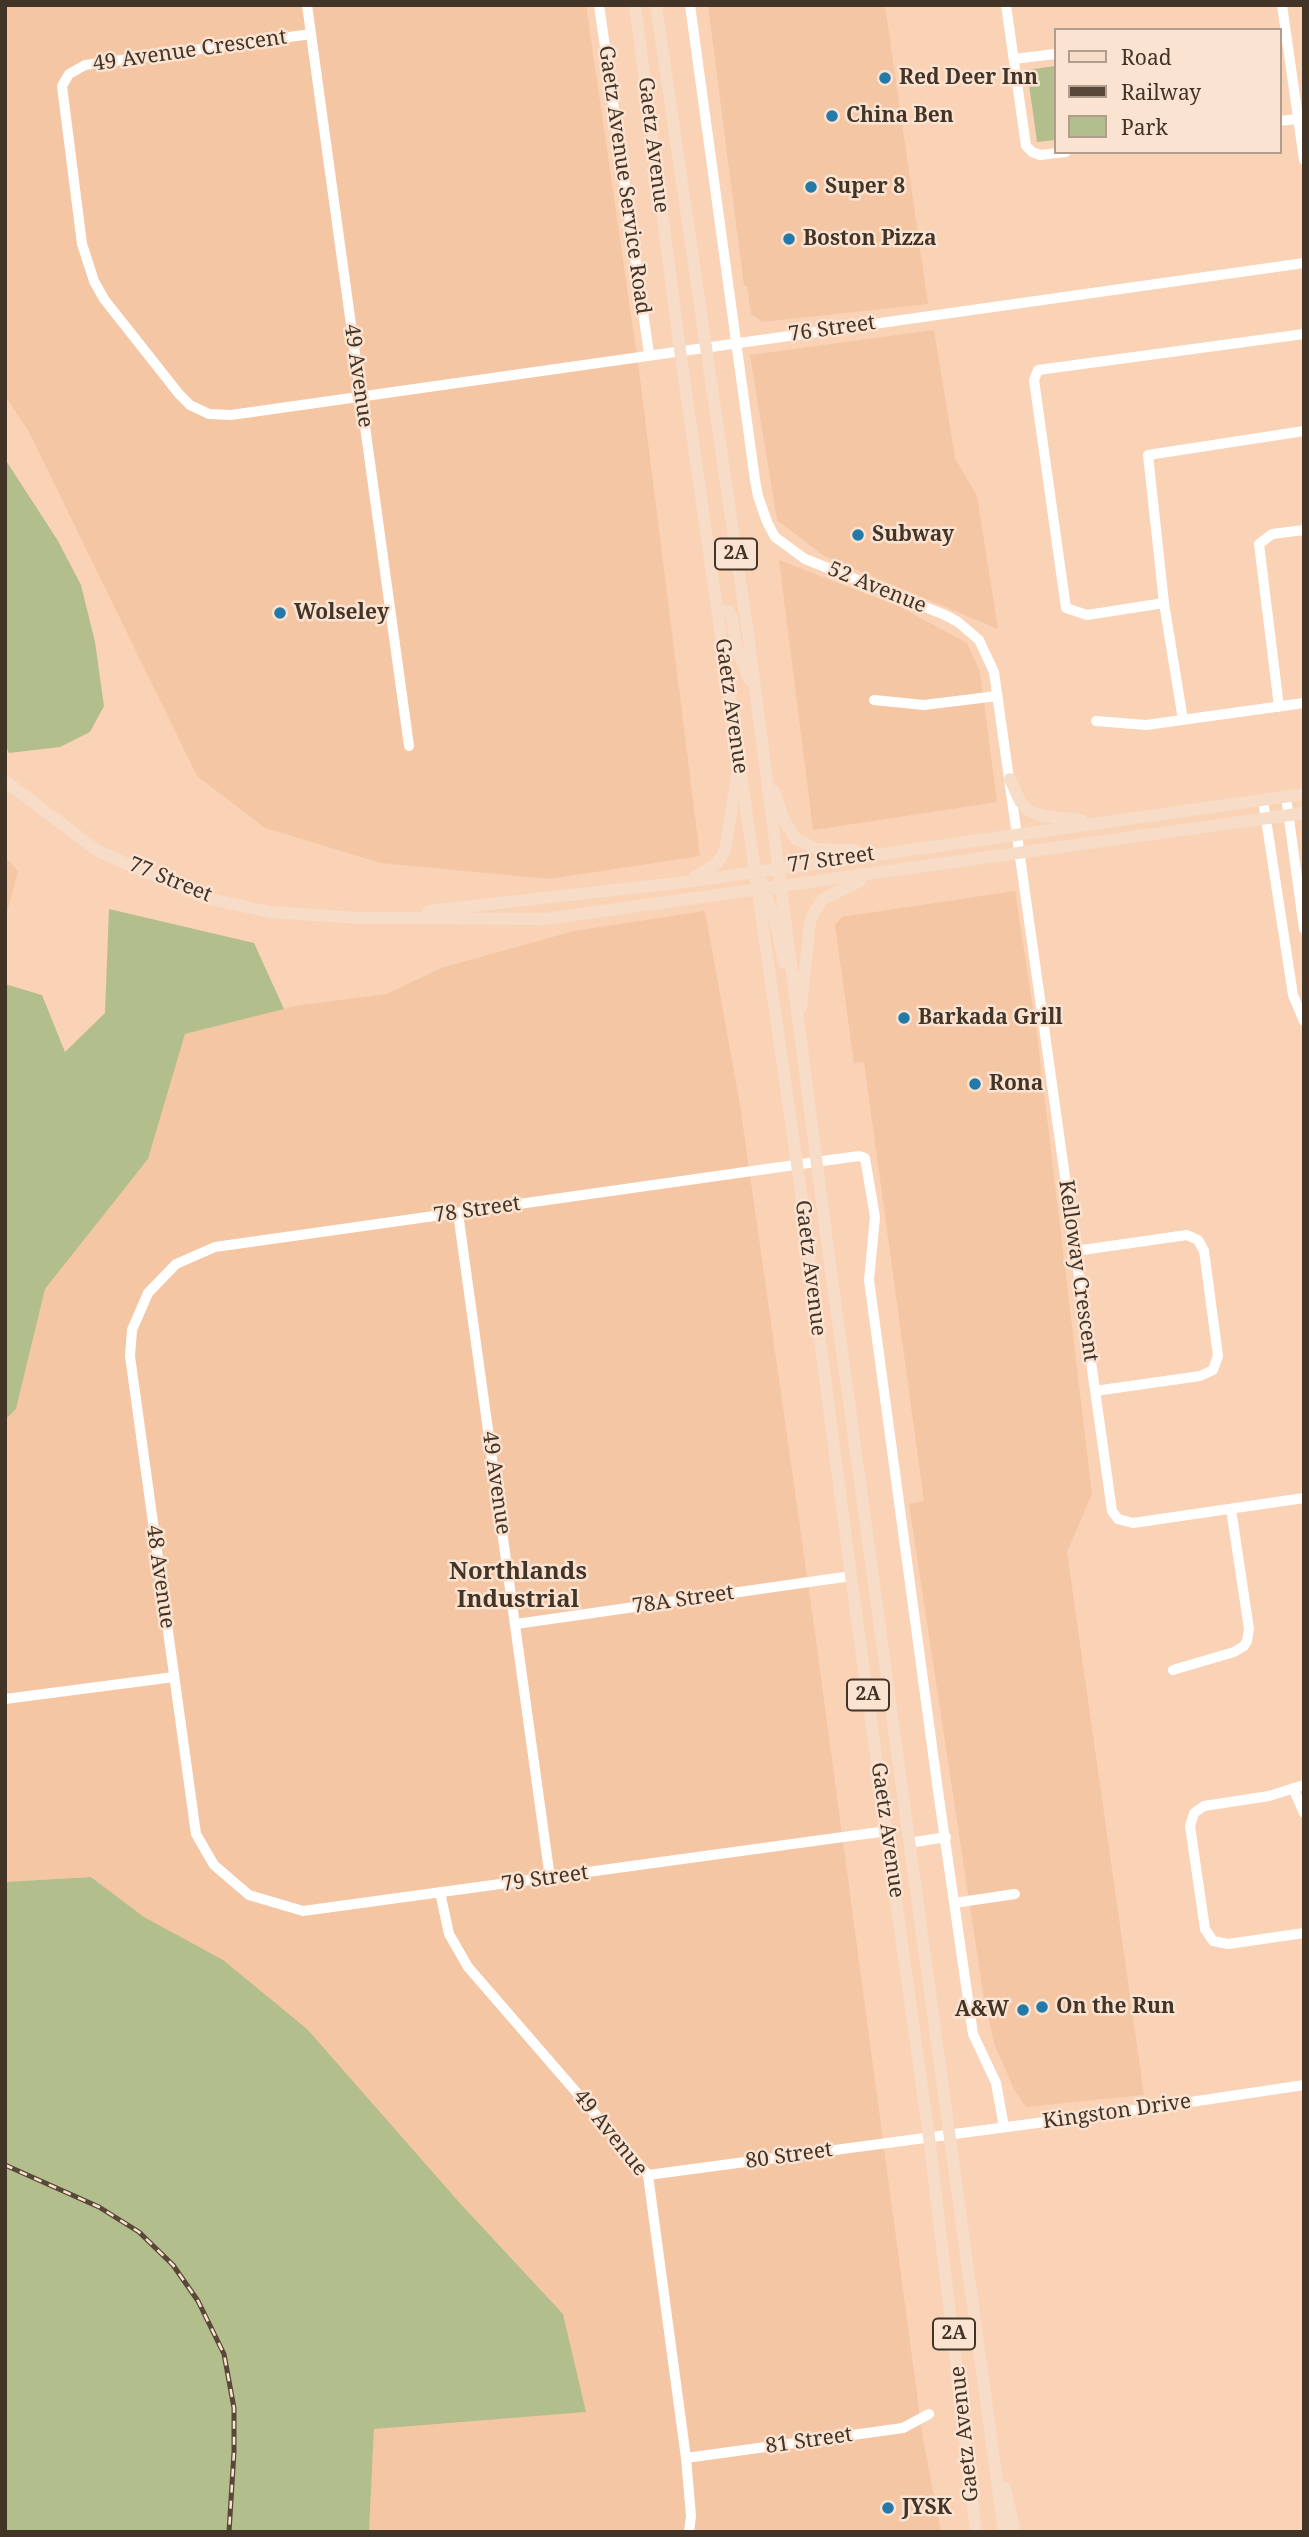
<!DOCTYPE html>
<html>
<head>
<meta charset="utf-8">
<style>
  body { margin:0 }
  #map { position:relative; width:1309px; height:2537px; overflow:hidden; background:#fad2b5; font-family:"Noto Serif",serif }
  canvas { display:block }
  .frame { position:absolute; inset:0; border:7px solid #433428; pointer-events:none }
  .legend { position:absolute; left:1054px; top:28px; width:228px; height:126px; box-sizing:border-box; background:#fbe3d1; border:2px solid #b19d8d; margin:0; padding:9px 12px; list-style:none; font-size:21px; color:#433428 }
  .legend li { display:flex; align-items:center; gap:14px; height:35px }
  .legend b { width:35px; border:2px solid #b19d8d }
</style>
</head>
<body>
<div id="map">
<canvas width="1309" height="2537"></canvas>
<div class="frame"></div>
<ul class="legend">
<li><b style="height:9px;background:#f7dcc7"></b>Road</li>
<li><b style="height:9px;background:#594739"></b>Railway</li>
<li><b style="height:19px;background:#b3be8d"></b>Park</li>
</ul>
</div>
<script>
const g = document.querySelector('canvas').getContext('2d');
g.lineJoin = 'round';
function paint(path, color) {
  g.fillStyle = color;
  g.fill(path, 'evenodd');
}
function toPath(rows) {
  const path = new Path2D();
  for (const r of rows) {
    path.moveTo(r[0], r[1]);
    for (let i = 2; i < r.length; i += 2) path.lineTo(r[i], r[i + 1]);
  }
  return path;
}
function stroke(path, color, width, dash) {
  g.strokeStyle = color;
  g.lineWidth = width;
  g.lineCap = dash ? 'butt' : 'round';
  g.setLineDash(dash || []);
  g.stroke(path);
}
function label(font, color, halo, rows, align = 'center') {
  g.font = font + ' "Noto Serif",serif';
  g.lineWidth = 5;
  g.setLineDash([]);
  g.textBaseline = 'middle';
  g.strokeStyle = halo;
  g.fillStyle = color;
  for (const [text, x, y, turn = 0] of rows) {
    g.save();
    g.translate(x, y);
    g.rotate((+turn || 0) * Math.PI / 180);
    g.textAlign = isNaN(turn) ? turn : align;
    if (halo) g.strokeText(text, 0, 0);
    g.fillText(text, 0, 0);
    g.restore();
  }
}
paint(toPath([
  [5,5,586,5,639,370,700,856,549,879,381,863,265,828,197,776,28,430,5,396],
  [708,5,885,5,928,304,762,322,751,314,747,286,744,286],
  [934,330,955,458,977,496,998,629,824,556,777,520,750,355],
  [779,560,900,607,967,643,980,672,997,802,813,830],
  [5,857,18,871,5,919],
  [1015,891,1037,1034,1092,1494,1067,1552,1144,2095,1026,2107,1014,2089,995,2046,984,1999,909,1504,924,1501,864,1062,854,1063,835,925,842,917],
  [705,911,740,1105,815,1633,923,2439,941,2532,369,2532,374,2428,585,2412,563,2314,458,2201,144,1917,91,1877,5,1882,5,1420,16,1409,45,1289,148,1159,185,1034,295,1006,387,994,441,968,574,931]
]), '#f4c6a4');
paint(toPath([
  [1055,66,1055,140,1037,142,1027,70],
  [5,459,58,541,81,585,95,642,104,706,90,732,60,747,9,753,5,745],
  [109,909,254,943,284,1009,185,1034,148,1159,45,1289,16,1409,5,1420,5,984,42,995,65,1052,105,1013],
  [91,1877,144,1917,223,1960,307,2029,458,2201,563,2314,586,2412,374,2429,369,2532,5,2532,5,1882]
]), '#b3be8d');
stroke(toPath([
  [307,5,409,746],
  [599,5,649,354],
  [690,5,755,480,758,496,767,522,775,537,805,559,945,615,958,622,979,640,994,672,1112,1511,1118,1519,1133,1523,1304,1498],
  [1006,5,1026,146,1032,152,1040,155,1066,152],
  [1282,5,1304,160],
  [311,34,85,65,69,74,62,86,82,244,94,281,104,299,179,394,190,405,209,414,231,415,1304,263],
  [1014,59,1055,54],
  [1279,121,1298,119],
  [1164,603,1087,615,1066,608,1034,380,1038,370,1304,334],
  [874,700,924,705,997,696],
  [1279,707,1259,544,1272,534,1304,530],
  [1183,720,1164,603,1148,455,1304,431],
  [1096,721,1146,725,1304,703],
  [1286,797,1304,929],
  [1263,800,1293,995,1304,1021],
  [458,1213,550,1878],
  [1075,1251,1187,1235,1198,1240,1204,1251,1218,1356,1213,1370,1200,1376,1095,1391],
  [516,1624,851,1576],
  [1173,1670,1234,1652,1244,1646,1247,1641,1249,1629,1231,1509],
  [5,1699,174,1677],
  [1304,1785,1269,1796,1204,1806,1194,1813,1190,1826,1205,1929,1213,1941,1228,1944,1304,1933],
  [1293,1788,1304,1813],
  [887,1831,303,1911,249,1895,214,1865,196,1834,130,1356,132,1330,148,1293,176,1264,215,1247,830,1160,859,1156,865,1158,875,1217,869,1280,939,1798,973,2034,996,2083,1004,2127],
  [909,1843,946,1837],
  [440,1892,449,1934,468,1967,648,2175,686,2458,691,2516,689,2532],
  [954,1903,1015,1894],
  [648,2175,1164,2106,1304,2085],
  [686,2458,903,2428,929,2414]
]), '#fff', 10);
stroke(toPath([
  [635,5,680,350,797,1164,851,1576,929,2137,976,2532],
  [656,5,748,634,828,1249,1004,2532],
  [717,611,728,611,732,617,737,650,750,680],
  [1010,779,1020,801,1028,810,1042,816,1081,820],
  [5,781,98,851,205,898,270,912,358,918,545,919,1304,813],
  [774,791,784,820,796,839,816,849,855,850],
  [695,877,717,863,725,851,737,775],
  [762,883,774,917,784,963],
  [428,911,685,882,1304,794],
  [801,1007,810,922,813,914,823,899,860,881],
  [1005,2488,1015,2532]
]), '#f7dcc7', 12);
const rail = toPath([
  [5,2165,99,2207,139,2232,173,2265,198,2301,224,2354,234,2408,234,2452,229,2532]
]);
stroke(rail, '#594739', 5);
stroke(rail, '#fbe3d1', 2.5, [8]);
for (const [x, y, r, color] of [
  [885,78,7,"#2379a8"],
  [832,116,7,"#2379a8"],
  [811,187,7,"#2379a8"],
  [789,239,7,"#2379a8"],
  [858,535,7,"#2379a8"],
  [280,613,7,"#2379a8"],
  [904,1018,7,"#2379a8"],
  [975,1084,7,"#2379a8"],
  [1042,2007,7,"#2379a8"],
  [1023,2010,7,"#2379a8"],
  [888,2508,7,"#2379a8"]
]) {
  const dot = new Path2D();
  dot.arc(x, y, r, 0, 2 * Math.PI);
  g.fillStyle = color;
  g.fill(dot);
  stroke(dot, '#fbe3d1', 2.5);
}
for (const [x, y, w] of [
  [736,554,42],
  [868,1695,42],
  [954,2334,42]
]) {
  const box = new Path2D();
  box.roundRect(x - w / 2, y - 15.5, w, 31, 5);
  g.fillStyle = '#fbe3d1';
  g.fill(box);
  stroke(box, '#433428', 2);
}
label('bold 19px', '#433428', null, [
  ["2A",736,554],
  ["2A",868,1695],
  ["2A",954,2334]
]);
label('21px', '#433428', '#fbe3d1', [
  ["49 Avenue Crescent",190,51,-8],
  ["Gaetz Avenue",653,145,83],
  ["Gaetz Avenue Service Road",624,180,82],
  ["76 Street",832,329,-8],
  ["49 Avenue",358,376,82],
  ["52 Avenue",877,588,22],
  ["Gaetz Avenue",731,706,82],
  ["77 Street",831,860,-8],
  ["77 Street",170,880,22],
  ["78 Street",477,1210,-8],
  ["Gaetz Avenue",810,1268,83],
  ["Kelloway Crescent",1078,1271,82],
  ["49 Avenue",496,1483,82],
  ["48 Avenue",160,1577,82],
  ["78A Street",683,1600,-8],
  ["Gaetz Avenue",887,1830,82],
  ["79 Street",545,1879,-8],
  ["Kingston Drive",1117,2112,-8],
  ["49 Avenue",610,2133,51],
  ["80 Street",789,2156,-8],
  ["Gaetz Avenue",965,2434,-96],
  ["81 Street",809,2441,-8]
]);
label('bold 21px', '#433428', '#fbe3d1', [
  ["Red Deer Inn",899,78],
  ["China Ben",846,116],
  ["Super 8",825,187],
  ["Boston Pizza",803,239],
  ["Subway",872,535],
  ["Wolseley",294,613],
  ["Barkada Grill",918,1018],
  ["Rona",989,1084],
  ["On the Run",1056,2007],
  ["A&W",1009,2010,"right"],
  ["JYSK",902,2508]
], 'left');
label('bold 24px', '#433428', '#fbe3d1', [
  ["Northlands",518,1572],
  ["Industrial",518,1600]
]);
</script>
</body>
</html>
